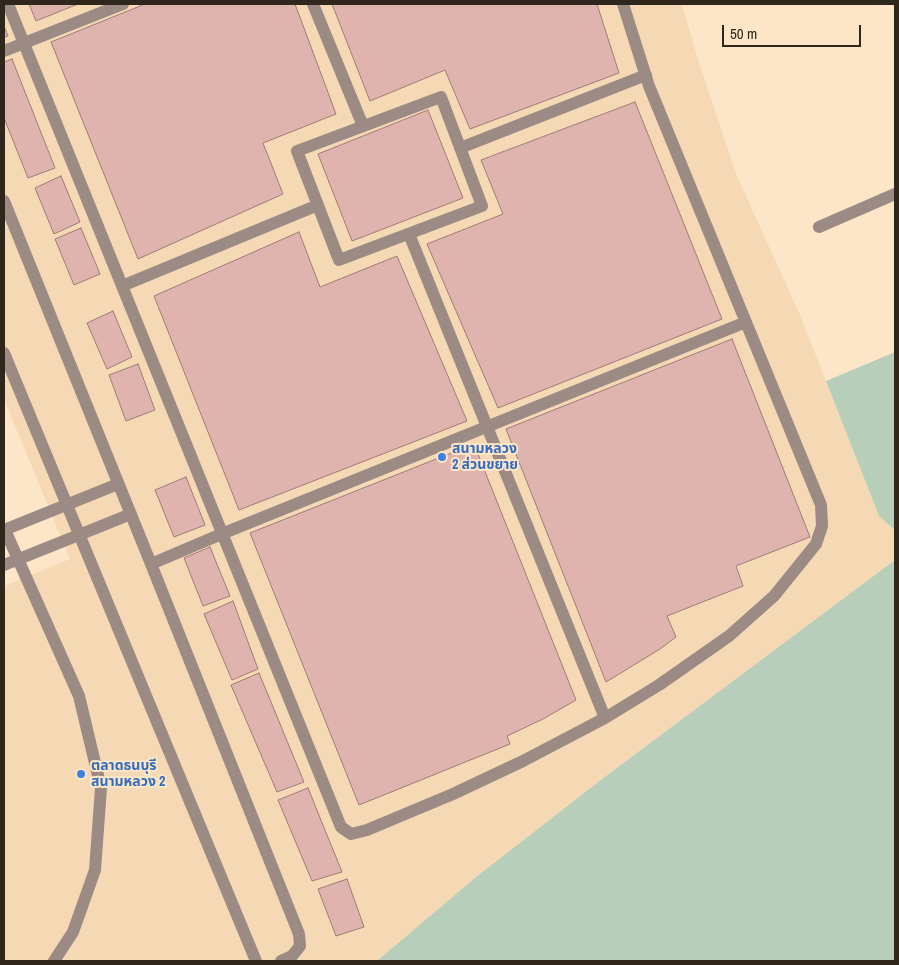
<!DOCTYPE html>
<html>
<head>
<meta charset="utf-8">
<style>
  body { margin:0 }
  #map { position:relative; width:899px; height:965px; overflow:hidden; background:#fce6c7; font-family:"Archivo Narrow",sans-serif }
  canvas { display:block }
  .frame { position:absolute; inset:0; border:5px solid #2f271b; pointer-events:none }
  .scale { position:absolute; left:722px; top:25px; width:139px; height:22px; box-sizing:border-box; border:2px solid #2f271b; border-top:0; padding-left:6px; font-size:15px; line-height:18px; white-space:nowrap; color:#2f271b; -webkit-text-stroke:4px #fce6c7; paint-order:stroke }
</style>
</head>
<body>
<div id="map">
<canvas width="899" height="965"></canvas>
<div class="frame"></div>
<div class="scale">50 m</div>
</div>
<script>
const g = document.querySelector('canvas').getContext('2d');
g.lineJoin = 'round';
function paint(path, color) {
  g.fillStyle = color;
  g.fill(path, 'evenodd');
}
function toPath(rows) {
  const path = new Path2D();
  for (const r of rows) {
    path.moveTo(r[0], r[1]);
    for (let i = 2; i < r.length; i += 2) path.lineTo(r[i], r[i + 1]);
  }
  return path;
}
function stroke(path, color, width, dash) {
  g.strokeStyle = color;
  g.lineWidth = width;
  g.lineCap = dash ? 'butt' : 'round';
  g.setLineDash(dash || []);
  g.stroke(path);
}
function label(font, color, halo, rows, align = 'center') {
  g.font = font + ' "Archivo Narrow","Noto Sans Thai",sans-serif';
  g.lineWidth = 4;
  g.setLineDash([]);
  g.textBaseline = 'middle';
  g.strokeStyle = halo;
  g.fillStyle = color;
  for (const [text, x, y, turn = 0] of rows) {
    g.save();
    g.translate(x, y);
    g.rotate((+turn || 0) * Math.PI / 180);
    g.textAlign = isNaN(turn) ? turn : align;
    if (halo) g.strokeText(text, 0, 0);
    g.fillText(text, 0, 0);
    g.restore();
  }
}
paint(toPath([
  [4,4,682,4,698,60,736,174,800,315,879,516,895,530,895,560,602,779,476,877,377,961,4,961,4,586,70,559,4,399]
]), '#f4d9b4');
paint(toPath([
  [895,352,895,530,879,516,826,381],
  [895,560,895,961,377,961,476,877,602,779]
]), '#b6ceba');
const building = toPath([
  [29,4,78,4,36,21,29,4],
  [145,4,295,4,336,114,263,143,283,194,138,259,51,42,145,4],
  [332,4,597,4,619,73,470,129,445,70,370,101,332,4],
  [4,26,8,36,4,37,4,26],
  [12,59,55,168,28,178,4,118,4,62,12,59],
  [635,102,722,319,498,408,427,244,503,214,481,160,635,102],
  [428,110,463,198,352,241,318,154,428,110],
  [61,176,80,222,54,234,35,188,61,176],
  [81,228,100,274,74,285,55,239,81,228],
  [299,232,320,287,397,256,467,421,239,510,154,296,299,232],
  [113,311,132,357,107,369,87,323,113,311],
  [732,339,810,537,736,566,743,586,667,616,676,637,660,649,606,682,506,429,732,339],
  [138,364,155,410,126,421,109,375,138,364],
  [474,444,576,700,543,719,507,736,510,744,359,805,250,533,474,444],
  [186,477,205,525,174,537,155,490,186,477],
  [210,547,230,596,203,606,184,558,210,547],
  [233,601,258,669,232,680,204,614,233,601],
  [259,673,304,782,277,792,231,685,259,673],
  [308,788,342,872,312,881,278,800,308,788],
  [347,879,364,927,336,936,318,889,347,879]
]);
paint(building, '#e0b4ae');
stroke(building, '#a07b77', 1);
stroke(toPath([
  [8,4,341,827,351,834,367,830,453,794,523,761,605,718,659,685,729,636,774,596,816,544,822,526,821,505,649,86,623,4],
  [313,4,363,126],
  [4,51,123,4],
  [441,97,482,206,339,260,297,151,441,97],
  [460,148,646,75],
  [4,201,151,564,299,934,300,946,292,956,281,961],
  [819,227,895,194],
  [409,234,605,718],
  [122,286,318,205],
  [4,353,256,961],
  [4,530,118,484],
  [5,530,79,696,101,788,95,870,73,932,54,961],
  [151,564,224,533,746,322],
  [4,565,131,514]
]), '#9c8a84', 12);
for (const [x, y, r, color] of [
  [442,457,5,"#3f7fe0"],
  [81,774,5,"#3f7fe0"]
]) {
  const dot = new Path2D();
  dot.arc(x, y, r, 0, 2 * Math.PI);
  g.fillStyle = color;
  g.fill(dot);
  stroke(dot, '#fce6c7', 2);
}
label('bold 14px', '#366cbe', '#fce6c7', [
  ["สนามหลวง",452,449],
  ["2 ส่วนขยาย",452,465],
  ["ตลาดธนบุรี",91,766],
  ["สนามหลวง 2",91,782]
], 'left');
</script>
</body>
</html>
